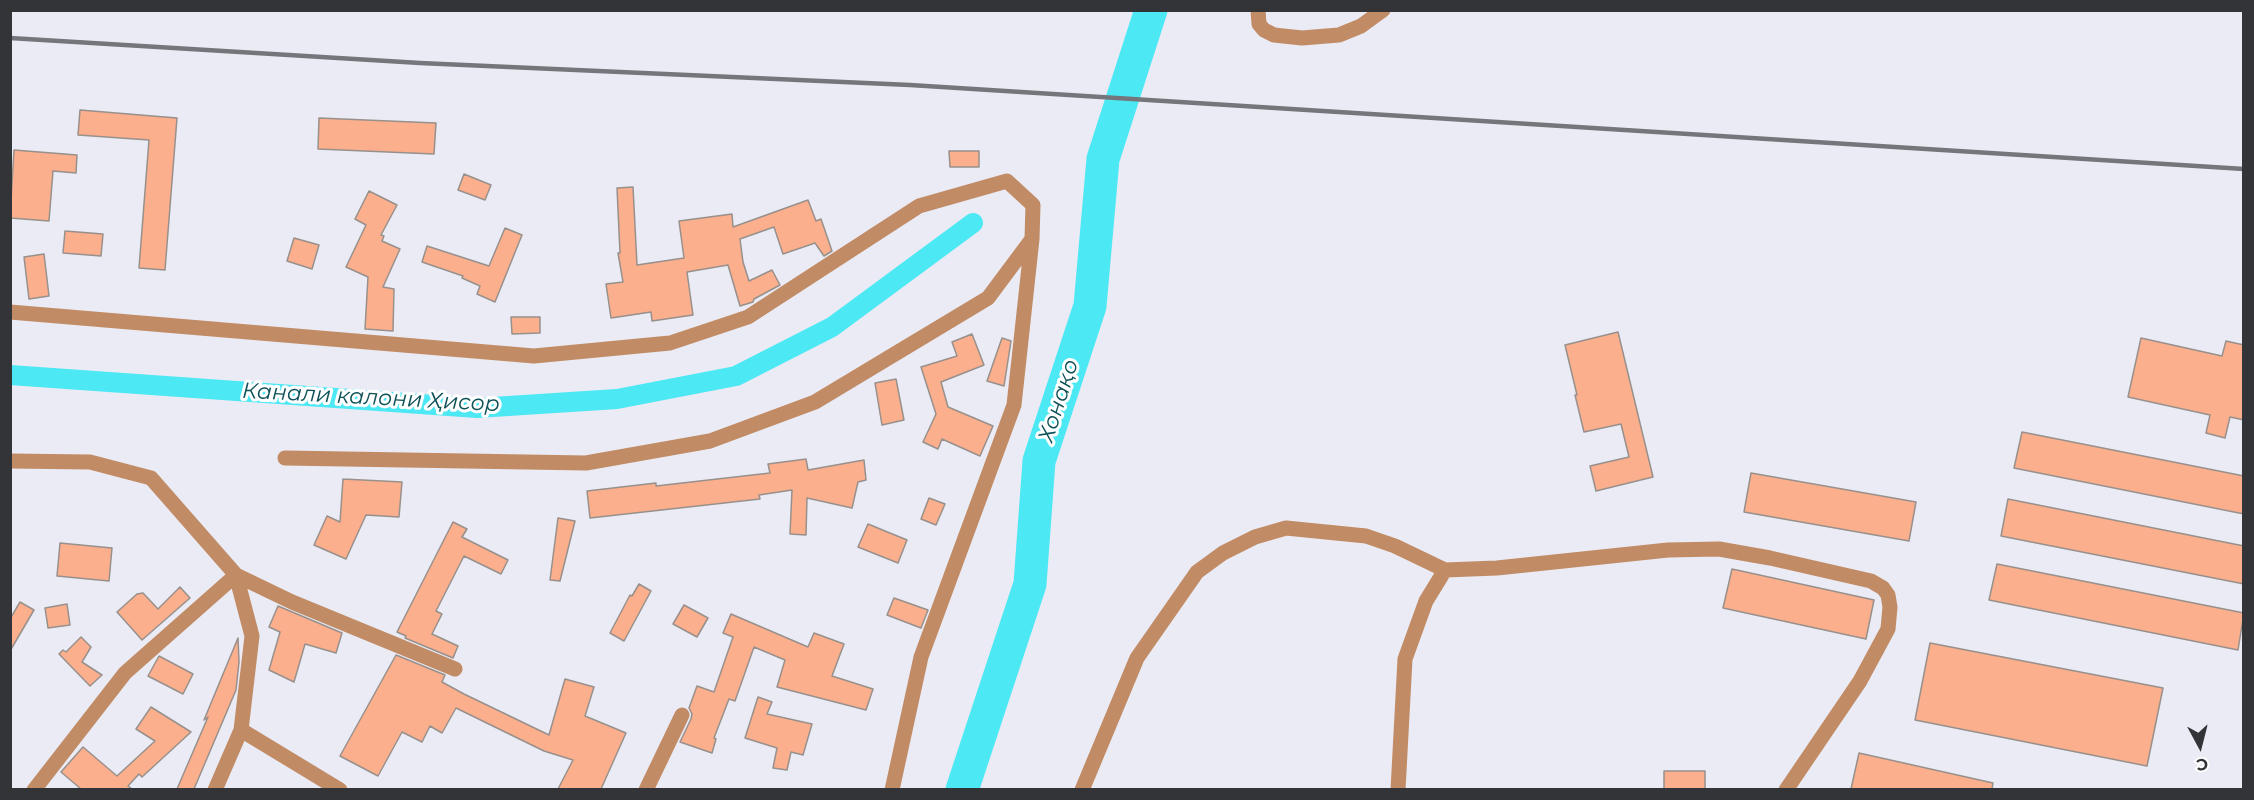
<!DOCTYPE html>
<html>
<head>
<meta charset="utf-8">
<style>
  body { margin:0 }
  #map { position:relative; width:2254px; height:800px; overflow:hidden; background:#eaebf4; font-family:Montserrat,sans-serif }
  canvas { display:block }
  .frame { position:absolute; inset:0; border:12px solid #333437; pointer-events:none }
  .north { position:absolute; left:2170px; top:716px; width:60px; height:60px; -webkit-text-stroke:4px #fff; paint-order:stroke; rotate:173deg; font-size:16px; font-weight:700; line-height:24px; text-align:center; color:#333437 }
  .north::after { content:''; display:block; margin:auto; width:21px; height:27px; background:#333437; clip-path:polygon(50% 0,100% 100%,50% 72%,0 100%) }
</style>
</head>
<body>
<div id="map">
<canvas width="2254" height="800"></canvas>
<div class="frame"></div>
<div class="north">С</div>
</div>
<script>
const g = document.querySelector('canvas').getContext('2d');
g.lineJoin = 'round';
function toPath(rows) {
  const path = new Path2D();
  for (const r of rows) {
    path.moveTo(r[0], r[1]);
    for (let i = 2; i < r.length; i += 2) path.lineTo(r[i], r[i + 1]);
  }
  return path;
}
function stroke(path, color, width, dash) {
  g.strokeStyle = color;
  g.lineWidth = width;
  g.lineCap = dash ? 'butt' : 'round';
  g.setLineDash(dash || []);
  g.stroke(path);
}
function paint(path, color) {
  g.fillStyle = color;
  g.fill(path, 'evenodd');
}
function label(font, color, halo, rows, align = 'center') {
  g.font = font + ' Montserrat,sans-serif';
  g.lineWidth = 6;
  g.setLineDash([]);
  g.textBaseline = 'middle';
  g.strokeStyle = halo;
  g.fillStyle = color;
  for (const [text, x, y, turn = 0] of rows) {
    g.save();
    g.translate(x, y);
    g.rotate((+turn || 0) * Math.PI / 180);
    g.textAlign = isNaN(turn) ? turn : align;
    if (halo) g.strokeText(text, 0, 0);
    g.fillText(text, 0, 0);
    g.restore();
  }
}
stroke(toPath([
  [10,375,477,408,617,399,736,376,832,327,973,223]
]), '#4ce8f4', 20);
stroke(toPath([
  [962,790,1030,584,1039,461,1090,306,1103,159,1151,10]
]), '#4ce8f4', 33);
const building = toPath([
  [80,110,177,118,165,270,139,268,149,140,78,135,80,110],
  [319,118,436,123,434,154,318,149,319,118],
  [14,150,77,155,76,173,53,171,49,221,10,218,14,150],
  [949,151,979,151,979,167,950,167,949,151],
  [464,174,491,185,485,200,458,190,464,174],
  [633,187,637,265,684,258,679,221,732,214,733,227,808,200,816,221,821,219,832,251,824,256,815,243,783,254,774,227,740,239,743,262,749,281,772,270,780,285,754,299,753,302,740,306,728,265,687,272,693,315,652,321,651,312,611,318,606,284,623,282,618,253,620,253,617,188,633,187],
  [369,191,397,205,381,235,384,236,382,241,400,249,383,287,394,289,393,331,365,329,368,277,346,267,366,225,355,219,369,191],
  [505,228,522,235,495,302,477,294,480,286,462,278,463,276,422,262,427,246,489,266,505,228],
  [65,231,103,234,101,256,63,253,65,231],
  [294,238,319,245,312,269,287,261,294,238],
  [44,254,49,296,29,299,24,257,44,254],
  [511,317,540,317,540,333,512,334,511,317],
  [1618,332,1653,477,1596,491,1590,466,1629,457,1621,424,1584,432,1575,395,1577,395,1565,345,1618,332],
  [972,334,984,365,941,382,948,407,993,426,980,456,942,439,938,449,923,442,936,414,921,367,957,356,952,342,972,334],
  [1002,338,1011,341,1004,386,987,381,1002,338],
  [2141,338,2222,356,2226,341,2244,345,2244,420,2230,417,2225,438,2206,433,2210,415,2128,397,2141,338],
  [896,379,904,420,882,425,875,383,896,379],
  [2022,432,2244,476,2244,514,2014,468,2022,432],
  [806,459,808,470,864,460,866,480,858,482,852,508,807,498,806,535,790,534,792,490,759,495,760,499,590,518,587,491,656,483,656,486,770,473,768,464,806,459],
  [1751,473,1916,502,1909,541,1744,512,1751,473],
  [343,479,402,482,399,517,366,515,346,559,314,545,327,516,340,522,343,479],
  [929,498,945,504,936,525,921,519,929,498],
  [2008,499,2244,546,2244,584,2001,536,2008,499],
  [558,518,575,521,560,581,550,580,558,518],
  [453,522,467,529,462,537,508,560,501,574,464,556,436,611,442,614,432,634,458,646,453,658,405,638,406,636,397,632,453,522],
  [868,524,907,540,898,563,858,547,868,524],
  [60,543,112,548,109,581,57,576,60,543],
  [1997,564,2244,613,2238,650,1989,600,1997,564],
  [1732,569,1874,600,1866,639,1723,608,1732,569],
  [639,584,651,591,624,641,610,633,630,595,632,596,639,584],
  [180,587,190,598,142,640,117,612,137,594,143,593,158,609,180,587],
  [894,598,928,610,921,628,887,615,894,598],
  [20,602,34,610,10,651,10,619,20,602],
  [67,604,70,625,48,628,45,608,67,604],
  [684,605,708,618,697,637,673,624,684,605],
  [278,606,342,633,336,653,305,644,294,682,269,670,280,632,269,627,278,606],
  [731,614,808,647,814,633,844,644,832,676,873,689,866,710,777,687,785,660,754,647,735,701,729,699,714,738,716,739,712,753,680,742,691,719,692,714,689,708,697,686,714,692,733,637,723,633,731,614],
  [81,637,91,647,82,662,102,675,90,686,59,654,63,650,66,652,81,637],
  [238,638,239,662,236,690,194,789,177,789,208,717,204,720,238,638],
  [1930,643,2163,688,2147,766,1915,720,1930,643],
  [396,655,445,675,442,682,464,694,549,735,565,679,594,687,585,716,626,733,601,789,558,789,573,760,544,751,456,708,442,733,430,726,422,742,402,732,378,776,340,756,396,655],
  [159,656,193,674,183,694,148,676,159,656],
  [758,697,772,702,767,714,812,724,803,755,791,752,787,770,773,768,777,748,745,738,758,697],
  [151,707,191,732,142,777,139,774,128,786,132,789,81,789,61,772,83,747,117,776,155,741,136,729,151,707],
  [1859,753,1993,783,1992,789,1851,789,1859,753],
  [1664,771,1705,771,1705,789,1664,789,1664,771]
]);
paint(building, '#fbaf8c');
stroke(building, '#98908c', 1.5);
stroke(toPath([
  [1258,10,1259,24,1264,30,1274,35,1302,38,1339,35,1361,26,1383,10],
  [10,312,534,356,670,343,748,317,919,206,1007,181,1033,205,1032,239,1014,405,921,657,892,790],
  [285,458,586,463,710,441,815,402,988,298,1032,239],
  [10,461,90,462,151,478,236,575,252,636,241,730,215,790],
  [241,730,340,790],
  [34,790,125,673,236,575,292,602,455,669],
  [646,790,682,715],
  [1082,790,1137,658,1197,572,1223,553,1255,537,1286,528,1366,536,1395,546,1445,570,1497,568,1668,550,1719,549,1770,558,1871,581,1883,588,1888,595,1890,607,1888,629,1860,681,1786,790],
  [1398,790,1405,659,1426,601,1445,570]
]), '#c18b65', 15);
stroke(toPath([
  [10,38,420,63,910,85,2244,169]
]), '#75767b', 4.5);
label('italic 22px', '#0f5258', '#fff', [
  ["Канали калони Ҳисор",371,398,3],
  ["Хонақо",1059,401,-72]
]);
</script>
</body>
</html>
